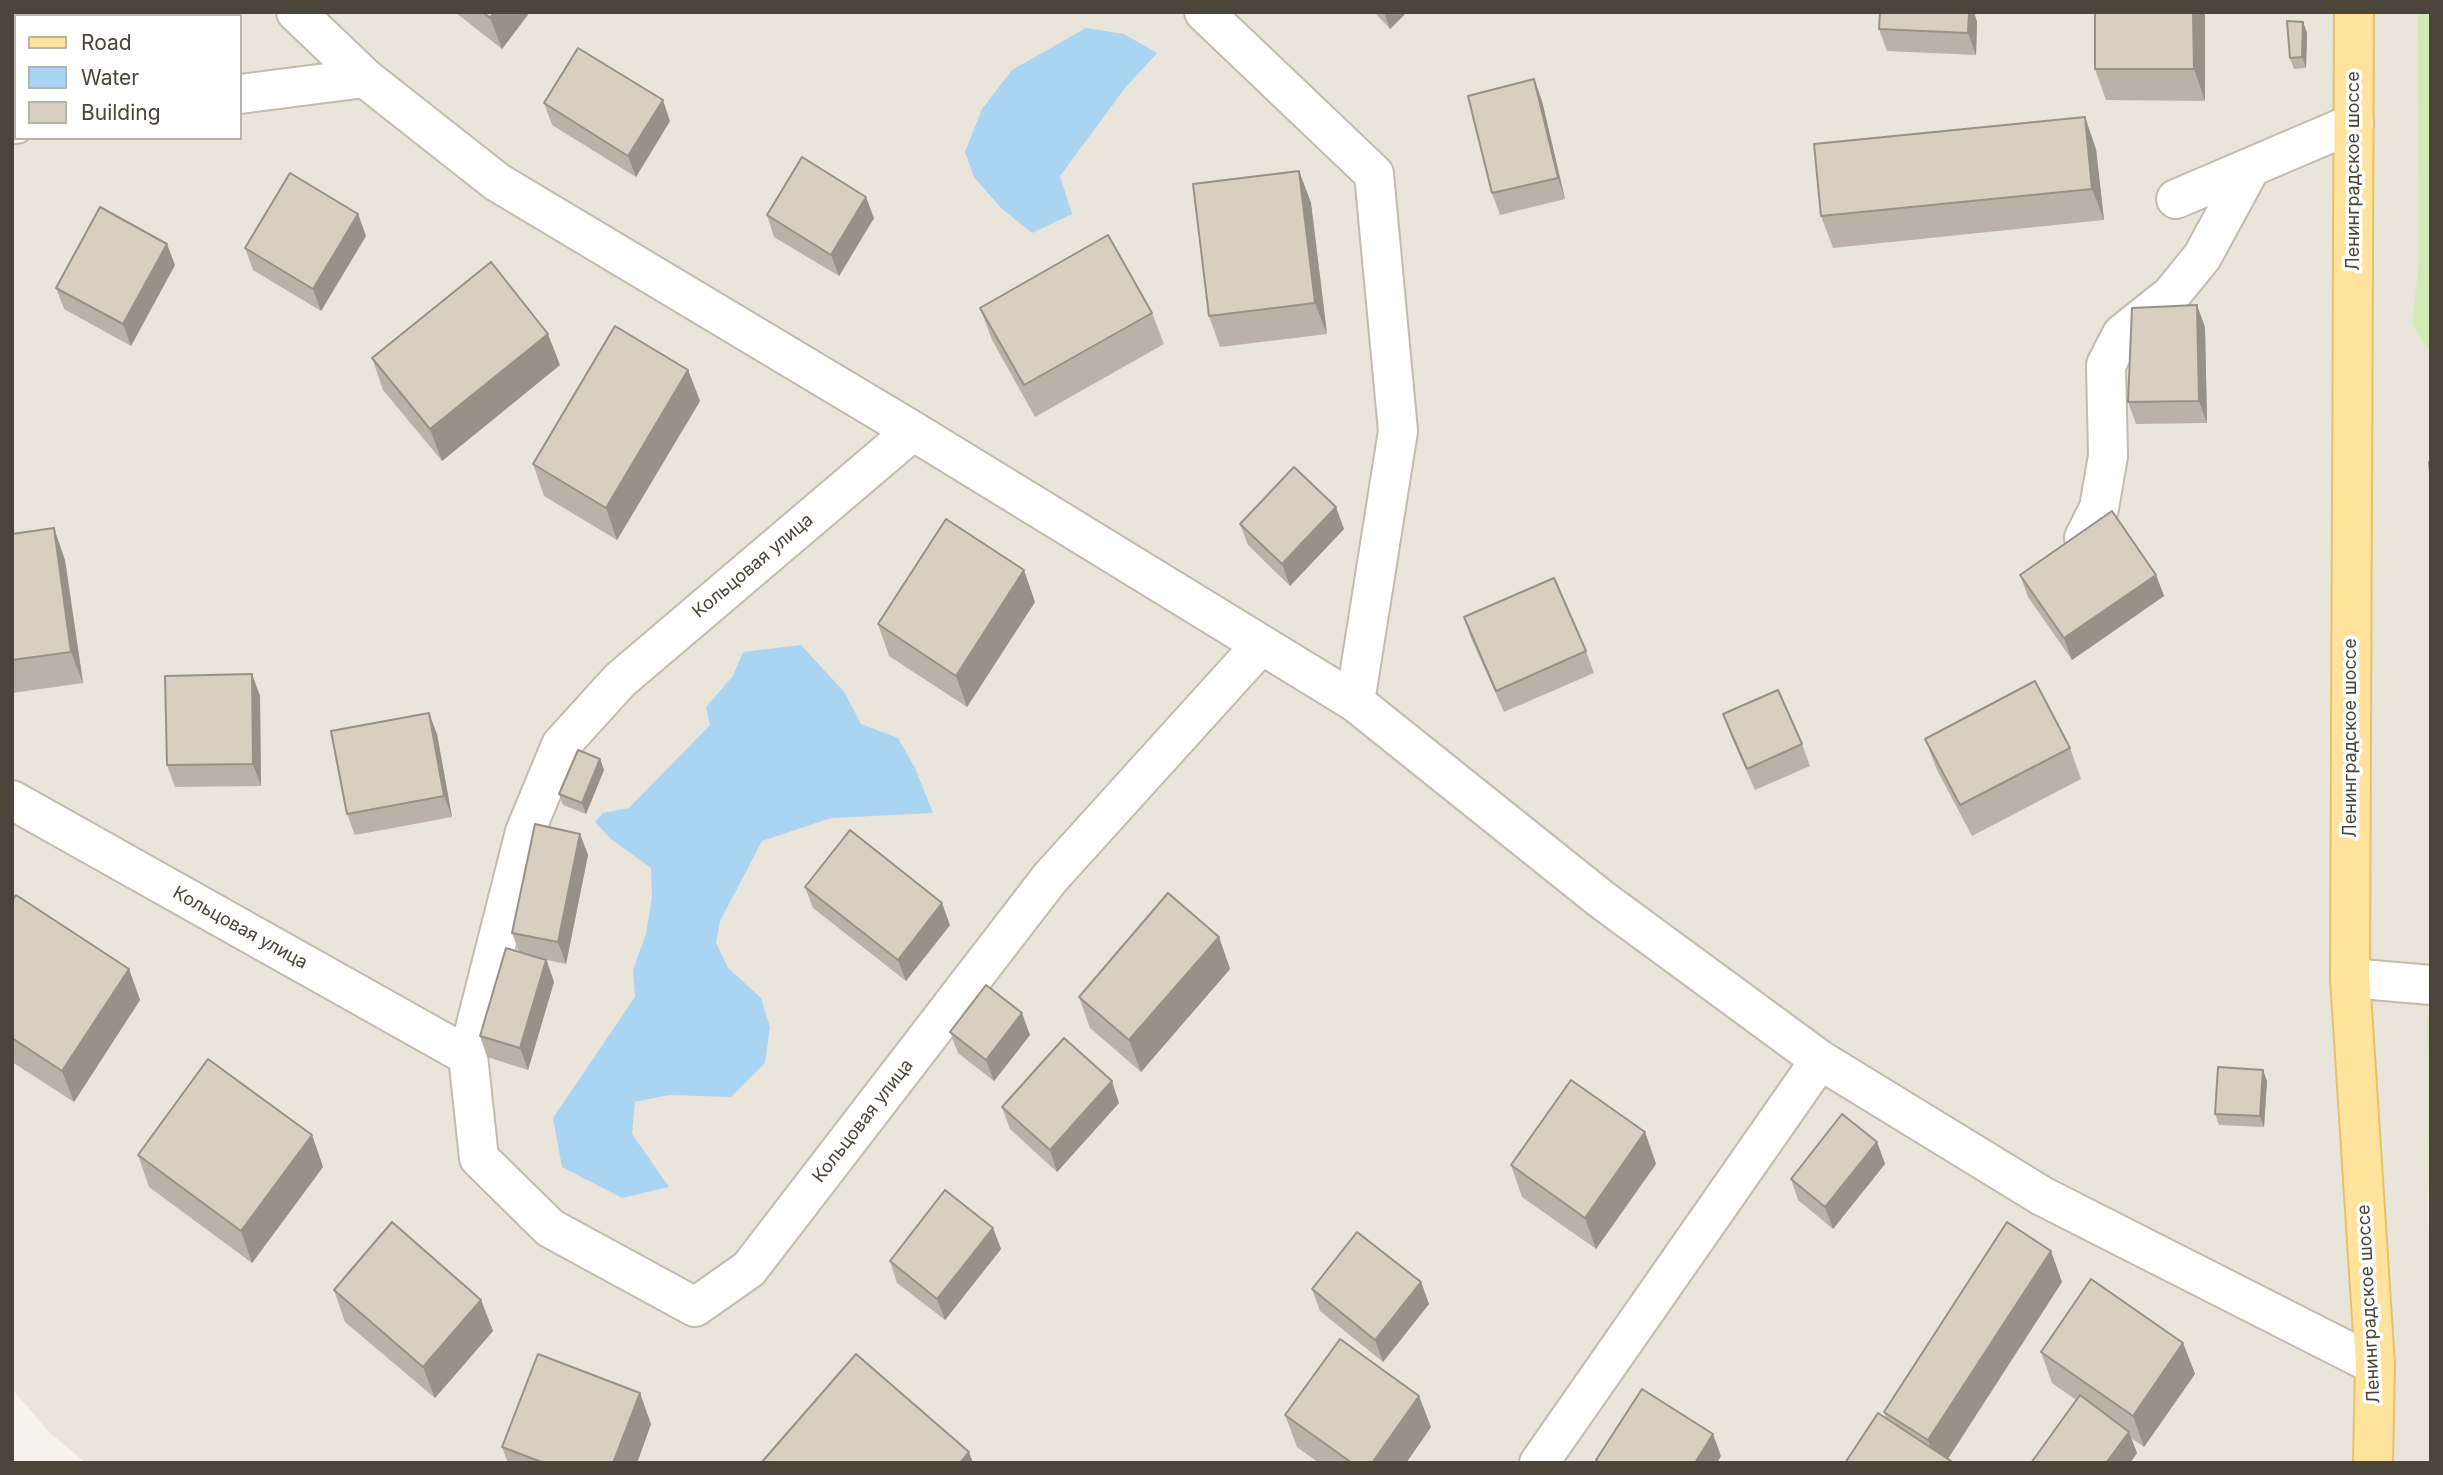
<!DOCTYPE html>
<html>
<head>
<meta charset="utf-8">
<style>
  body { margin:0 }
  #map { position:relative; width:2443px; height:1475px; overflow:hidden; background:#f6f3ec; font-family:Inter,sans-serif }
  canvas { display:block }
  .frame { position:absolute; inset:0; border:14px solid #4b4439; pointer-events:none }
  .legend { position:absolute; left:14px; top:14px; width:228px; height:126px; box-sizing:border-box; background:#fff; border:2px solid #b7b4b0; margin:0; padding:9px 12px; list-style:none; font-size:21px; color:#4b4439 }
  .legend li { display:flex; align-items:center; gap:14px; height:35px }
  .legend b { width:35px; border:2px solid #b7b4b0 }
</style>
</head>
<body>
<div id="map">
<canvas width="2443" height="1475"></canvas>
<div class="frame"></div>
<ul class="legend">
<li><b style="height:9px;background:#ffe39c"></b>Road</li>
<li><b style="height:19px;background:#a9d4f2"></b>Water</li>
<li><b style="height:19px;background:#d8cfc1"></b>Building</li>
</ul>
</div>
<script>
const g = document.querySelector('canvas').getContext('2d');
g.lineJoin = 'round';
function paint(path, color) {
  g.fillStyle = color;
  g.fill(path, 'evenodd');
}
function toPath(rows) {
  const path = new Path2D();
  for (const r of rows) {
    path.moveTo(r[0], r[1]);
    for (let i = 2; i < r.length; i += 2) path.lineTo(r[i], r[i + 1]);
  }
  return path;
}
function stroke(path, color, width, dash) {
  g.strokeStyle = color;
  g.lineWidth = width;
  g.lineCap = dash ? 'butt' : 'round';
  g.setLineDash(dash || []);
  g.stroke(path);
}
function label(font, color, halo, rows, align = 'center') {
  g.font = font + ' Inter,sans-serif';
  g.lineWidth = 7;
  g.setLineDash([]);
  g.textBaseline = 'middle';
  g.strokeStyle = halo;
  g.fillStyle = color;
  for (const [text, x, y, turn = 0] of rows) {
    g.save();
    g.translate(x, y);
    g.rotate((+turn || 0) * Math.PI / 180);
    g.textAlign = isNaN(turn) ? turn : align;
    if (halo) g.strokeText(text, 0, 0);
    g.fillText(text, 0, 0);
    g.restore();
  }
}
paint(toPath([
  [12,12,2431,12,2431,1016,2427,1016,2431,1463,86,1463,50,1433,12,1389],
  [16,16,240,16,240,138,16,138]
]), '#eae5da');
paint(toPath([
  [2418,12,2431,12,2431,353,2412,324,2419,262],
  [2427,1016,2431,1016,2431,1431]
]), '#d2eab5');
paint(toPath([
  [1086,28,1124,34,1157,53,1125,88,1060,176,1072,214,1032,233,1001,208,974,177,965,152,982,109,1012,70],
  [801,645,845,693,861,724,898,738,915,768,933,813,831,818,762,841,720,921,716,943,728,968,761,998,770,1027,765,1063,731,1097,669,1095,635,1102,632,1134,669,1187,622,1198,562,1167,553,1118,635,997,633,970,646,934,652,897,651,868,611,839,595,822,603,813,629,808,710,725,706,707,733,676,743,652]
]), '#a9d4f2');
const minor = toPath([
  [296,12,365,78,497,182,913,431,1355,702,1601,899,1820,1060,2042,1196,2375,1365],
  [1204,12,1374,174,1398,431,1355,702],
  [240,94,365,78],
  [12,124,16,124],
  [2176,199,2354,123],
  [913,431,620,680,561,745,525,832,468,1056,479,1158,550,1228,695,1307,749,1269,1050,878,1261,645],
  [2084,538,2099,508,2108,456,2106,365,2122,334,2171,295,2202,257,2251,167],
  [12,800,468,1056],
  [2350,978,2431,985],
  [1539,1463,1820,1060]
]);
const major = toPath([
  [2354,12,2350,978,2375,1365,2373,1463]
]);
stroke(minor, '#c2bbae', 42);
stroke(major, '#e6c16a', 42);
stroke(minor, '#fff', 38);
stroke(major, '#ffe39c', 38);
paint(toPath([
  [455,12,530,12,502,49],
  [1374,12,1407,12,1390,29],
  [1880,12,1974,12,1977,22,1976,55,1887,51,1879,29],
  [2205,12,2205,101,2106,100,2095,69],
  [2303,22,2307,33,2306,68,2294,69,2290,58],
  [1534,79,1542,101,1565,199,1500,215,1492,193],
  [544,103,670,121,636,177,552,125],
  [2096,149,2104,220,1833,248,1821,216],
  [1299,171,1311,203,1327,334,1220,347,1209,316],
  [358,214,366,236,321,311,253,270,245,248],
  [767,215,874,218,839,276,774,237],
  [175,265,131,346,64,309,56,288],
  [980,308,1152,313,1164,344,1035,417,992,340],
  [2205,327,2207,423,2136,424,2128,402],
  [372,358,560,365,442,461,383,390],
  [688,370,700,401,617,540,544,496,533,464],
  [1240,524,1344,529,1290,586,1248,545],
  [12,534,65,560,83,683,12,693],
  [2020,575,2156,575,2164,596,2072,660,2028,597],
  [1035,602,967,707,889,656,878,624],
  [1464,617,1586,651,1594,673,1504,712,1471,638],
  [252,674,260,696,261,786,175,787,167,765],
  [1723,714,1802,744,1810,766,1755,790,1731,736],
  [437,734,452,817,355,835,347,814],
  [1925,739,2070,748,2081,779,1972,836,1937,770],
  [600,759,604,770,586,814,563,805,559,794],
  [580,834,588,855,566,964,547,960,554,982,528,1070,487,1057,480,1036,519,952,512,933],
  [805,887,950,925,906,981,813,908],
  [12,901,129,969,140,1000,74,1102,12,1062],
  [1219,937,1230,969,1141,1072,1090,1028,1079,997],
  [950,1032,1030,1035,994,1081,958,1053],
  [2267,1081,2264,1127,2219,1125,2215,1114],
  [1119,1103,1057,1172,1010,1129,1002,1107],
  [1645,1132,1656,1164,1596,1249,1522,1197,1511,1165],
  [312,1135,323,1167,252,1263,149,1187,138,1155],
  [1877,1142,1885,1164,1833,1229,1798,1200,1791,1179],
  [993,1228,1001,1249,945,1320,897,1283,890,1261],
  [1421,1282,1429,1304,1383,1362,1320,1311,1312,1289],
  [2062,1282,1948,1459,1886,1418,1884,1412],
  [334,1290,481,1300,493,1331,435,1398,345,1322],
  [2183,1343,2195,1374,2144,1447,2131,1438,2137,1453,2130,1463,2031,1463,2076,1400,2052,1383,2041,1352],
  [1285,1415,1431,1427,1406,1463,1319,1463,1297,1447],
  [651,1424,637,1463,508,1463,502,1447]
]), '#bab2a6');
paint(toPath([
  [494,12,530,12,502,49,490,18],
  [1384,12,1407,12,1390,29],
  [1969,12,1974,12,1977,22,1976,55,1968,33],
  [2193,12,2205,12,2205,101,2194,69],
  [2303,22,2307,33,2306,68,2302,57],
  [1534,79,1542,101,1565,199,1558,178],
  [663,100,670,121,636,177,628,156],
  [2085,117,2096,149,2104,220,2092,189],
  [1299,171,1311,203,1327,334,1315,303],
  [866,197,874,218,839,276,831,255],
  [358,214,366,236,321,311,313,289],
  [167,244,175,265,131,346,123,324],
  [2197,305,2205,327,2207,423,2199,401],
  [548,334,560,365,442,461,430,429],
  [688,370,700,401,617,540,606,508],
  [1336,507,1344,529,1290,586,1282,564],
  [54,528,65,560,83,683,71,652],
  [1024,570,1035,602,967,707,956,676],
  [2156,575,2164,596,2072,660,2064,638],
  [252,674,260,696,261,786,253,764],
  [429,713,437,734,452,817,444,796],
  [600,759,604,770,586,814,582,803],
  [580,834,588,855,566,964,558,942],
  [942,903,950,925,906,981,898,960],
  [1219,937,1230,969,1141,1072,1129,1040],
  [546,960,554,982,528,1070,520,1048],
  [129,969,140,1000,74,1102,62,1071],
  [1022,1013,1030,1035,994,1081,986,1060],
  [2263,1070,2267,1081,2264,1127,2260,1116],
  [1112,1081,1119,1103,1057,1172,1050,1150],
  [1645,1132,1656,1164,1596,1249,1585,1218],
  [312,1135,323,1167,252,1263,241,1231],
  [1877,1142,1885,1164,1833,1229,1825,1207],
  [993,1228,1001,1249,945,1320,937,1299],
  [2051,1251,2062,1282,1945,1463,1937,1463,1928,1440],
  [1421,1282,1429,1304,1383,1362,1375,1340],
  [481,1300,493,1331,435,1398,423,1367],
  [2183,1343,2195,1374,2144,1447,2133,1416],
  [640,1393,651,1424,637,1463,613,1463],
  [1419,1396,1431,1427,1406,1463,1372,1463],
  [2129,1432,2137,1453,2130,1463,2106,1463],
  [1713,1434,1721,1456,1717,1463,1695,1463],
  [969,1452,973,1463,960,1463]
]), '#979187');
const building = toPath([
  [483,12,494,12,490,18,483,12],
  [1880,12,1969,12,1968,33,1879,29,1880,12],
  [2095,12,2193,12,2194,69,2095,69,2095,12],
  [2287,21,2303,22,2302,57,2290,58,2287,21],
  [578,48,663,100,628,156,544,103,578,48],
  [1534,79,1558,178,1492,193,1468,96,1534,79],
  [2085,117,2092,189,1821,216,1814,144,2085,117],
  [802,157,866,197,831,255,767,215,802,157],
  [1299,171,1315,303,1209,316,1193,184,1299,171],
  [290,173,358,214,313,289,245,248,290,173],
  [100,207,167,244,123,324,56,288,100,207],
  [1108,235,1152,313,1024,385,980,308,1108,235],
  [491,262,548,334,430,429,372,358,491,262],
  [2197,305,2199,401,2128,402,2132,308,2197,305],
  [615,326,688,370,606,508,533,464,615,326],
  [2429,462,2431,462,2431,485,2429,462],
  [1294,467,1336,507,1282,564,1240,524,1294,467],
  [2112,511,2156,575,2064,638,2020,575,2112,511],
  [946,519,1024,570,956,676,878,624,946,519],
  [54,528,71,652,12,660,12,534,54,528],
  [1554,578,1586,651,1496,691,1464,617,1554,578],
  [252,674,253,764,167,765,165,676,252,674],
  [2035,681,2070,748,1960,805,1925,739,2035,681],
  [1778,690,1802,744,1747,769,1723,714,1778,690],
  [429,713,444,796,347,814,331,731,429,713],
  [578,750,600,759,582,803,559,794,578,750],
  [535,824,580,834,558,942,512,933,535,824],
  [850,830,942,903,898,960,805,887,850,830],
  [1168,893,1219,937,1129,1040,1079,997,1168,893],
  [16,895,129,969,62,1071,12,1038,12,901,16,895],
  [506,948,546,960,520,1048,480,1036,506,948],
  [986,985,1022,1013,986,1060,950,1032,986,985],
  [1064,1038,1112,1081,1050,1150,1002,1107,1064,1038],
  [208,1059,312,1135,241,1231,138,1155,208,1059],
  [2218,1067,2263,1070,2260,1116,2215,1114,2218,1067],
  [1571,1080,1645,1132,1585,1218,1511,1165,1571,1080],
  [1842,1114,1877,1142,1825,1207,1791,1179,1842,1114],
  [945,1190,993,1228,937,1299,890,1261,945,1190],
  [392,1222,481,1300,423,1367,334,1290,392,1222],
  [2007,1222,2051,1251,1928,1440,1884,1412,2007,1222],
  [1357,1232,1421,1282,1375,1340,1312,1289,1357,1232],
  [2091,1279,2183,1343,2133,1416,2041,1352,2091,1279],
  [1340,1339,1419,1396,1372,1463,1352,1463,1285,1415,1340,1339],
  [538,1354,640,1393,613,1463,544,1463,502,1447,538,1354],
  [856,1354,969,1452,960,1463,761,1463,856,1354],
  [1642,1389,1713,1434,1695,1463,1600,1463,1596,1460,1642,1389],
  [2080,1395,2129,1432,2106,1463,2031,1463,2080,1395],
  [1878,1413,1954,1463,1845,1463,1878,1413]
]);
paint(building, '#d8cfc1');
stroke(building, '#979187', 2);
label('18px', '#4b4439', '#fff', [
  ["Ленинградское шоссе",2354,171,-90],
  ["Кольцовая улица",753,566,-40],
  ["Ленинградское шоссе",2351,738,-90],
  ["Кольцовая улица",240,928,29],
  ["Кольцовая улица",863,1121,-52],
  ["Ленинградское шоссе",2369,1304,-93]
]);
</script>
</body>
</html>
